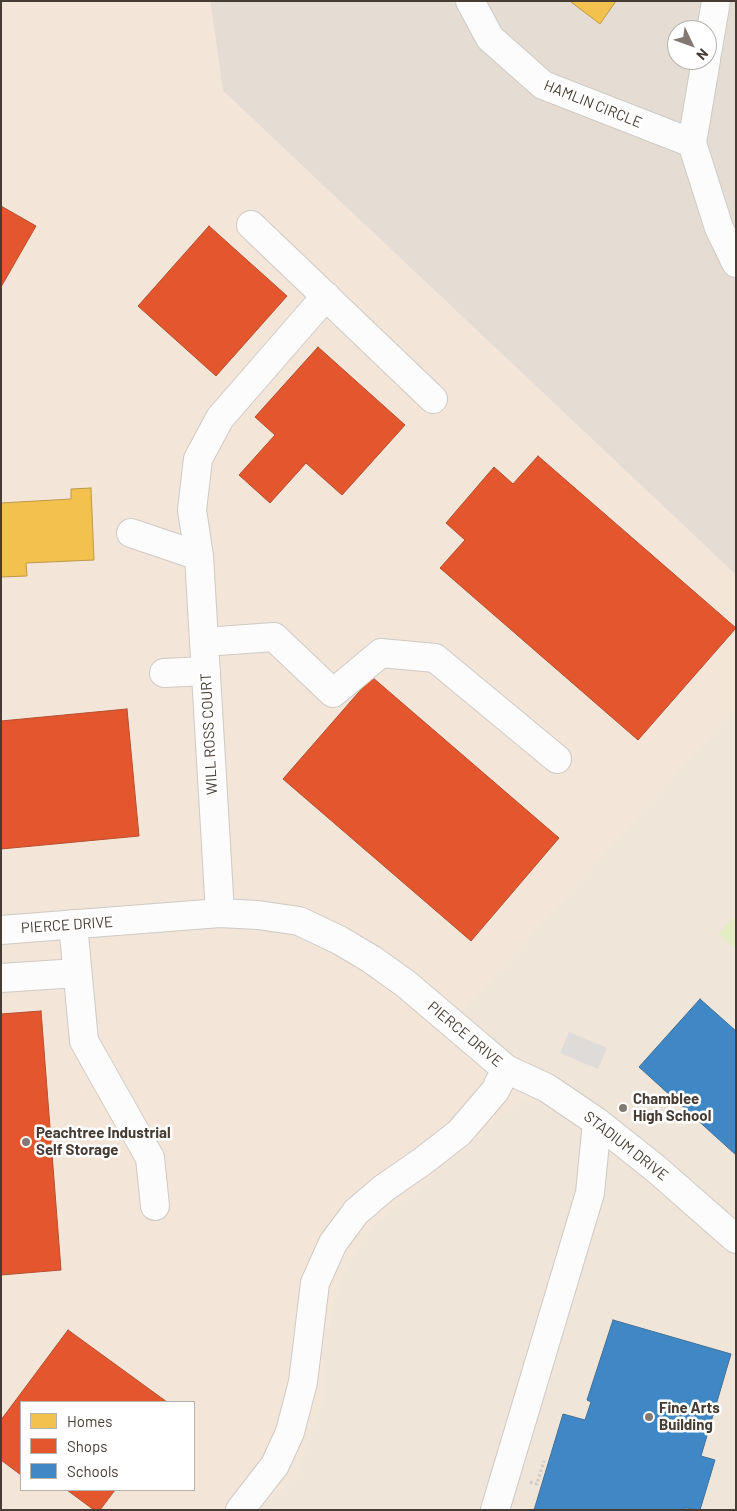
<!DOCTYPE html>
<html>
<head>
<meta charset="utf-8">
<style>
  body { margin:0 }
  #map { position:relative; width:737px; height:1511px; overflow:hidden; background:#f0ece8; font-family:Barlow,sans-serif }
  canvas { display:block }
  .frame { position:absolute; inset:0; border:2px solid #463c33; pointer-events:none }
  .legend { position:absolute; left:20px; top:1401px; width:175px; height:90px; box-sizing:border-box; background:#fff; border:1px solid #b5b1ad; margin:0; padding:6px 9px; list-style:none; font-size:15px; color:#463c33 }
  .legend li { display:flex; align-items:center; gap:10px; height:25px }
  .legend b { width:25px; border:1px solid #b5b1ad }
  .north { position:absolute; left:667px; top:20px; width:50px; height:50px; box-sizing:border-box; background:#fff; border:1px solid #b5b1ad; border-radius:50%; rotate:132deg; font-size:14px; font-weight:700; line-height:20px; text-align:center; color:#463c33 }
  .north::after { content:''; display:block; margin:auto; width:18px; height:22px; background:#827a72; clip-path:polygon(50% 0,100% 100%,50% 72%,0 100%) }
</style>
</head>
<body>
<div id="map">
<canvas width="737" height="1511"></canvas>
<div class="frame"></div>
<ul class="legend">
<li><b style="height:14px;background:#f2c14e"></b>Homes</li>
<li><b style="height:14px;background:#e4572e"></b>Shops</li>
<li><b style="height:14px;background:#3f88c5"></b>Schools</li>
</ul>
<div class="north">N</div>
</div>
<script>
const g = document.querySelector('canvas').getContext('2d');
g.lineJoin = 'round';
function paint(path, color) {
  g.fillStyle = color;
  g.fill(path, 'evenodd');
}
function toPath(rows) {
  const path = new Path2D();
  for (const r of rows) {
    path.moveTo(r[0], r[1]);
    for (let i = 2; i < r.length; i += 2) path.lineTo(r[i], r[i + 1]);
  }
  return path;
}
function stroke(path, color, width, dash) {
  g.strokeStyle = color;
  g.lineWidth = width;
  g.lineCap = dash ? 'butt' : 'round';
  g.setLineDash(dash || []);
  g.stroke(path);
}
function label(font, color, halo, rows, align = 'center') {
  g.font = font + ' Barlow,sans-serif';
  g.lineWidth = 5;
  g.setLineDash([]);
  g.textBaseline = 'middle';
  g.strokeStyle = halo;
  g.fillStyle = color;
  for (const [text, x, y, turn = 0] of rows) {
    g.save();
    g.translate(x, y);
    g.rotate((+turn || 0) * Math.PI / 180);
    g.textAlign = isNaN(turn) ? turn : align;
    if (halo) g.strokeText(text, 0, 0);
    g.fillText(text, 0, 0);
    g.restore();
  }
}
paint(toPath([
  [210,1,736,1,736,575,223,91],
  [677,30,707,30,707,60,677,60]
]), '#e5ddd4');
paint(toPath([
  [1,1,210,1,223,91,736,575,736,707,711,736,530,1093,491,1124,454,1158,373,1225,341,1274,324,1346,323,1398,295,1477,258,1510,1,1510],
  [21,1402,194,1402,194,1490,21,1490]
]), '#f4e5d9');
paint(toPath([
  [736,707,736,1510,258,1510,295,1477,323,1398,324,1346,341,1274,373,1225,454,1158,491,1124,530,1093,451,1024]
]), '#efe5d9');
paint(toPath([
  [736,915,736,950,718,934]
]), '#e3ecc5');
paint(toPath([
  [569,1032,607,1048,598,1069,560,1053]
]), '#dfdbd8');
const homes = toPath([
  [572,1,616,1,600,24,571,2,572,1],
  [91,488,94,560,26,563,27,576,1,577,1,503,71,499,71,489,91,488]
]);
paint(homes, '#f2c14e');
stroke(homes, '#be9946', 1);
const shops = toPath([
  [1,206,36,226,1,287,1,206],
  [209,226,287,296,216,376,138,306,209,226],
  [318,347,405,425,342,495,306,463,270,503,239,475,275,435,255,417,318,347],
  [538,456,736,628,638,740,440,568,465,540,446,523,494,467,513,484,538,456],
  [372,677,559,838,471,941,283,779,372,677],
  [127,709,139,836,1,849,1,721,127,709],
  [41,1011,61,1270,1,1275,1,1014,41,1011],
  [68,1330,167,1402,21,1402,21,1475,1,1460,1,1420,68,1330],
  [67,1490,115,1490,100,1510,94,1510,67,1490]
]);
paint(shops, '#e4572e');
stroke(shops, '#b54f30', 1);
const schools = toPath([
  [700,999,736,1031,736,1155,639,1067,700,999],
  [613,1320,731,1354,701,1456,715,1460,700,1510,686,1508,685,1510,534,1510,563,1414,585,1420,591,1402,587,1400,613,1320]
]);
paint(schools, '#3f88c5');
stroke(schools, '#417199', 1);
const minor = toPath([
  [470,1,490,38,543,85,692,143],
  [707,53,716,1],
  [706,60,692,143,719,228,736,263],
  [251,225,433,399],
  [131,533,199,556],
  [204,642,274,637,333,693,381,653,435,658,557,759],
  [164,673,206,671],
  [220,913,199,556,192,510,198,459,220,418,326,296],
  [73,924,84,1041,150,1158,155,1206],
  [1,930,220,913,258,915,299,921,339,940,371,959,406,984,506,1069,547,1088,597,1122,655,1168,736,1239],
  [1,978,77,973],
  [240,1510,275,1465,290,1432,303,1382,315,1283,333,1243,356,1212,384,1188,423,1161,459,1133,495,1091,506,1069],
  [495,1510,590,1193,597,1122]
]);
stroke(minor, '#cecac5', 30);
stroke(toPath([
  [530,1482,537,1484,544,1461]
]), '#cecac6', 3, [2.5, 2.5]);
stroke(minor, '#fdfcfc', 28);
for (const [x, y, r, color] of [
  [623,1108,5,"#827a72"],
  [26,1142,5,"#827a72"],
  [649,1417,5,"#827a72"]
]) {
  const dot = new Path2D();
  dot.arc(x, y, r, 0, 2 * Math.PI);
  g.fillStyle = color;
  g.fill(dot);
  stroke(dot, '#fff', 2);
}
label('15px', '#463c33', '#fff', [
  ["HAMLIN CIRCLE",593,104,22],
  ["WILL ROSS COURT",209,734,-93],
  ["PIERCE DRIVE",67,925,-4],
  ["PIERCE DRIVE",465,1034,40],
  ["STADIUM DRIVE",626,1146,38]
]);
label('bold 15px', '#463c33', '#fff', [
  ["Chamblee",633,1099],
  ["High School",633,1116],
  ["Peachtree Industrial",36,1133],
  ["Self Storage",36,1150],
  ["Fine Arts",659,1408],
  ["Building",659,1425]
], 'left');
</script>
</body>
</html>
